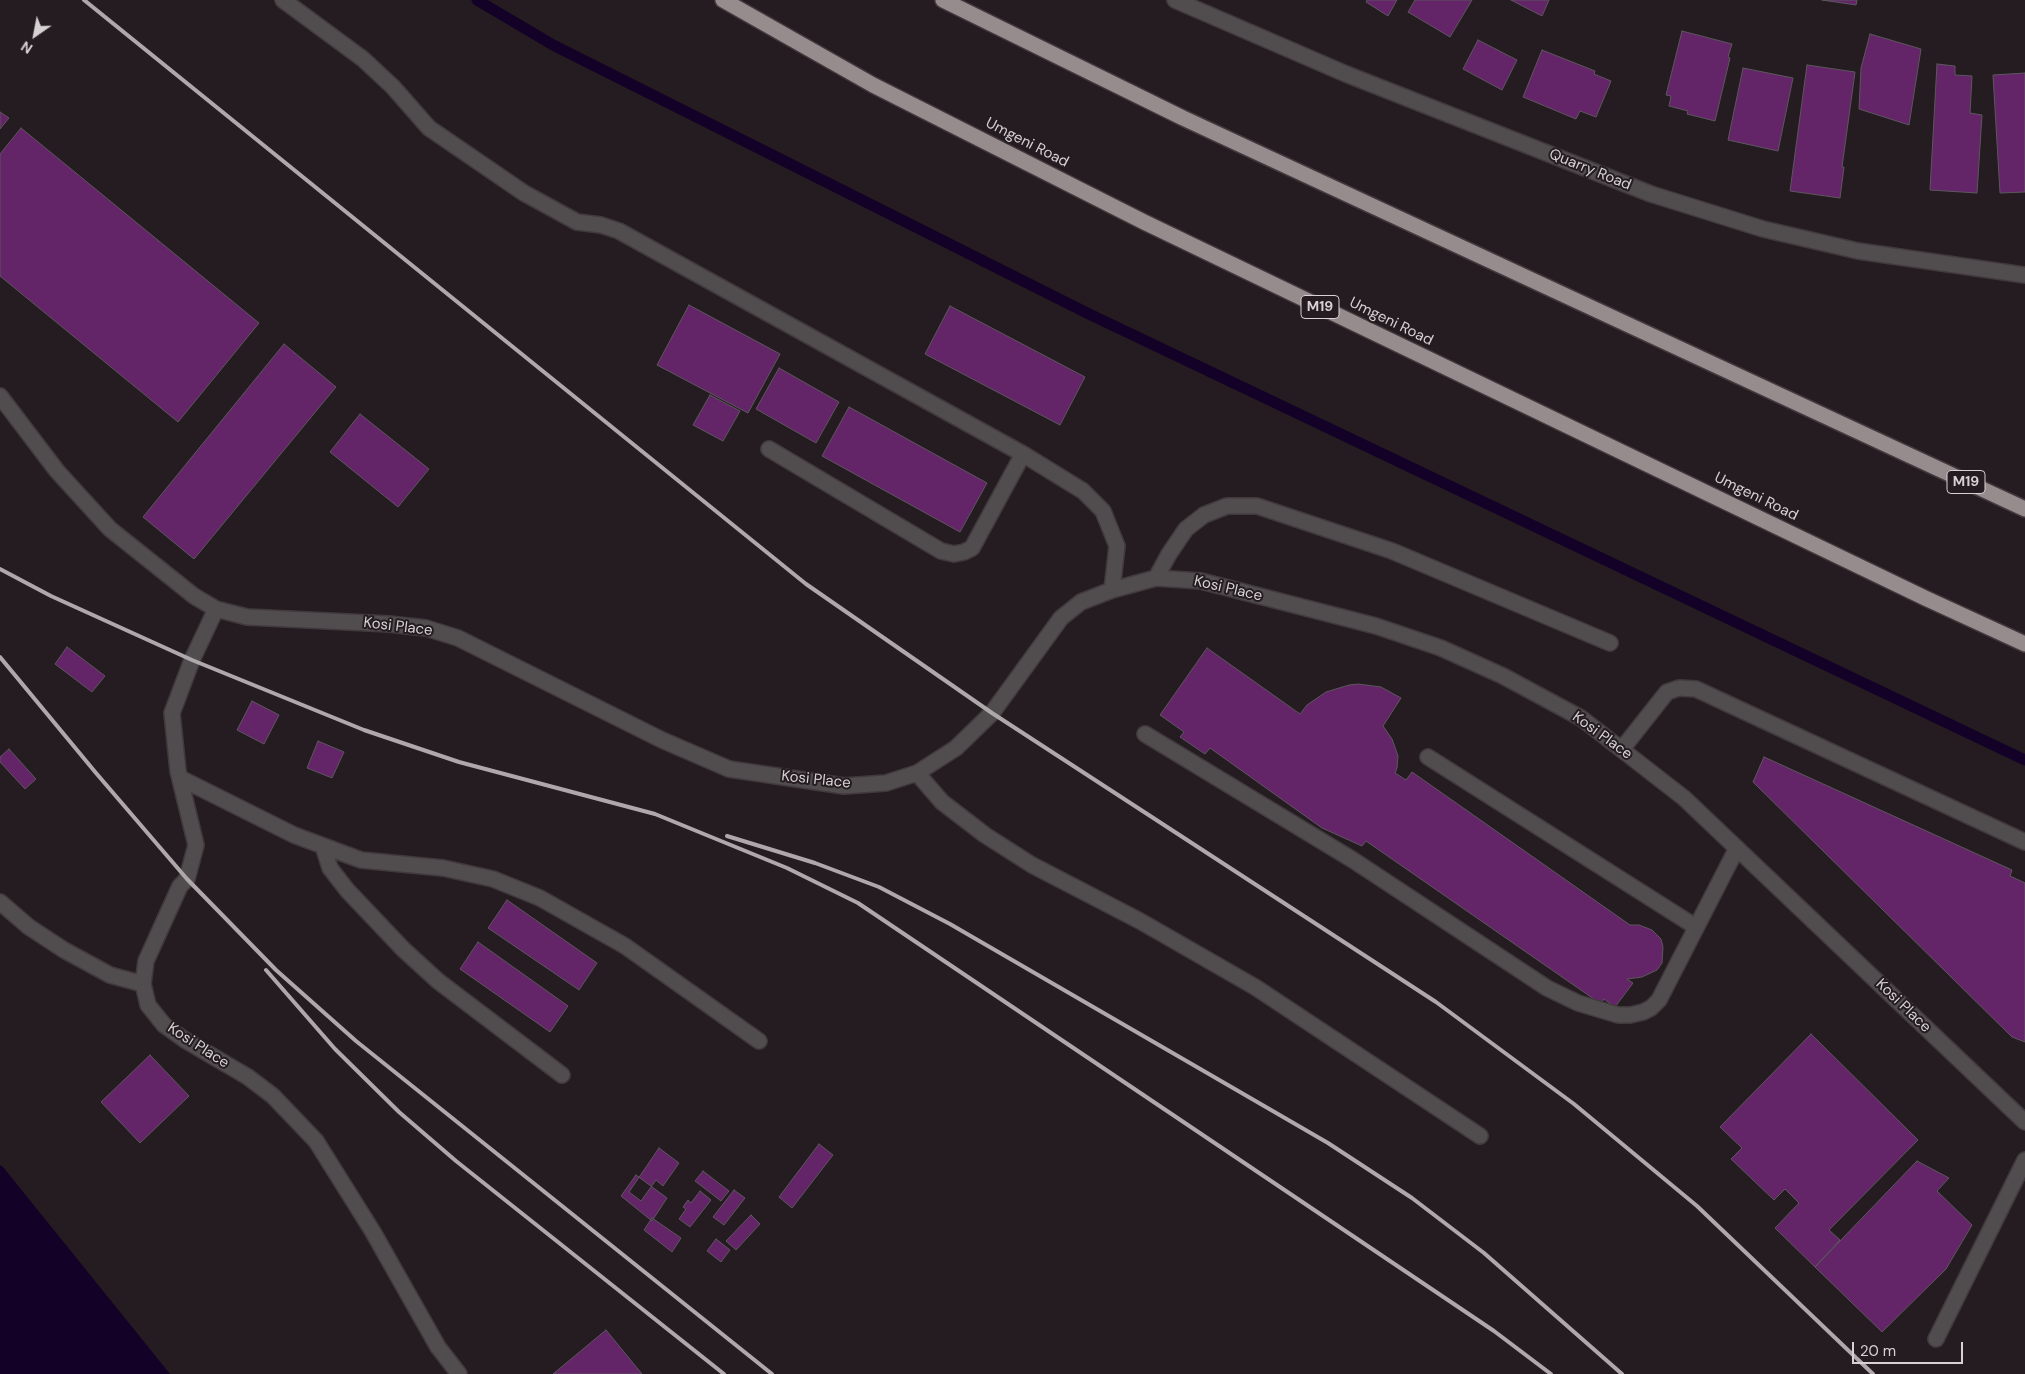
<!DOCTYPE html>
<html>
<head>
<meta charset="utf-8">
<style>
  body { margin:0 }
  #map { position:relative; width:2025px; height:1374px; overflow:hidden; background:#241c20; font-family:"DM Sans",sans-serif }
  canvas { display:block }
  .north { position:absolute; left:10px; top:10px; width:50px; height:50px; -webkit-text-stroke:4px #241c20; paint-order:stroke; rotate:213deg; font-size:14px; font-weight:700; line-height:20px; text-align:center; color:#d7d1d4 }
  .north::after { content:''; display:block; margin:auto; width:18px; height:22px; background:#d7d1d4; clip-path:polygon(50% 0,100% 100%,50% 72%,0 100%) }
  .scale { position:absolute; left:1852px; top:1342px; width:111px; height:22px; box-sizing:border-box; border:2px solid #d7d1d4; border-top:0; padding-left:6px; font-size:15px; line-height:18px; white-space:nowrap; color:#d7d1d4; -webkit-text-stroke:4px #241c20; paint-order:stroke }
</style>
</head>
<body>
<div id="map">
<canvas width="2025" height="1374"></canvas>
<div class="north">N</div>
<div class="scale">20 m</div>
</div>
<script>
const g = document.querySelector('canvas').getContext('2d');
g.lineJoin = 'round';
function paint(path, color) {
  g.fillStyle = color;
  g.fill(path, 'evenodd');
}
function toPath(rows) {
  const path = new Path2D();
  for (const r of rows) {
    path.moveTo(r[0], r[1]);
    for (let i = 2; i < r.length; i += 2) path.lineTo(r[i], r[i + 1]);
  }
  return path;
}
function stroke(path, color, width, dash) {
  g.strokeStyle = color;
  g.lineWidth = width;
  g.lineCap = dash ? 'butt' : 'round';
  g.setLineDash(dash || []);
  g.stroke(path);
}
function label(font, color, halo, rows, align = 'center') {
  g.font = font + ' "DM Sans",sans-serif';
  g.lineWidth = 4;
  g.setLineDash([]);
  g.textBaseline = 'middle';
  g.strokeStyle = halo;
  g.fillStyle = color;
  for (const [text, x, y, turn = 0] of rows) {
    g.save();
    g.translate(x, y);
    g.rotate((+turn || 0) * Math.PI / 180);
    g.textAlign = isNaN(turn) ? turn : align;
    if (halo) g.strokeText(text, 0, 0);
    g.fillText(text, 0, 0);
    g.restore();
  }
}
paint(toPath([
  [0,1165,3,1167,170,1374,0,1374]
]), '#140127');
stroke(toPath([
  [477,0,553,45,1089,314,2025,760]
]), '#140127', 11);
const building = toPath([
  [1367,0,1397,0,1388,16,1366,2,1367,0],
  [1415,0,1472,0,1450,37,1408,12,1415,0],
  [1511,0,1549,0,1542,16,1511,0],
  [1822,0,1857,0,1856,5,1822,0],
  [1682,31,1732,44,1728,57,1730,58,1715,121,1687,114,1688,111,1669,106,1671,96,1666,95,1682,31],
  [1870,34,1921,49,1909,125,1859,109,1861,68,1870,34],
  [1478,40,1517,60,1502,90,1463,69,1478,40],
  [1542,50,1595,71,1594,74,1611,81,1596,117,1580,111,1576,119,1523,97,1542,50],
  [1937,64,1955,66,1955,75,1972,76,1970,113,1982,115,1977,193,1930,190,1937,64],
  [1807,65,1855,72,1842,167,1844,167,1840,198,1790,191,1807,65],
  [1743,68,1793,78,1778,151,1728,140,1743,68],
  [2025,73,2025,192,2000,193,1993,75,2025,73],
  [0,112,9,118,0,129,0,112],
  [21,128,259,323,178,422,0,276,0,154,21,128],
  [689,305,780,354,748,413,657,365,689,305],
  [950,306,1085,377,1060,425,925,354,950,306],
  [284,344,336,387,194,559,143,517,284,344],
  [779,368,839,402,816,443,756,409,779,368],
  [710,395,740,411,723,441,693,425,710,395],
  [849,407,987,483,960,532,822,456,849,407],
  [360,414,429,469,398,507,330,452,360,414],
  [67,647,105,676,92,692,55,664,67,647],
  [1207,648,1300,714,1307,705,1326,692,1349,685,1358,684,1381,687,1401,698,1383,726,1392,739,1398,756,1397,768,1395,773,1406,780,1412,772,1630,925,1639,925,1652,930,1661,939,1663,947,1662,963,1657,970,1642,977,1627,979,1633,983,1615,1007,1604,999,1601,1004,1366,841,1362,846,1322,828,1210,748,1205,754,1180,737,1184,732,1160,715,1207,648],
  [252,701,279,715,264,744,237,730,252,701],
  [318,741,344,752,332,778,307,768,318,741],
  [9,749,36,779,25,789,0,762,0,757,9,749],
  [1764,757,2012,870,2010,876,2025,883,2025,1042,2012,1037,1753,782,1764,757],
  [507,900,597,963,579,990,488,928,507,900],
  [478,942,568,1006,550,1032,460,969,478,942],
  [1811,1034,1918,1140,1829,1230,1840,1240,1815,1267,1775,1228,1799,1203,1785,1189,1774,1200,1731,1159,1742,1148,1720,1127,1811,1034],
  [150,1055,189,1096,140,1143,101,1102,150,1055],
  [819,1144,833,1155,792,1208,779,1197,819,1144],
  [659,1148,679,1163,663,1186,656,1180,641,1201,629,1192,659,1148],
  [1917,1161,1949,1178,1937,1191,1972,1225,1946,1269,1882,1332,1815,1267,1917,1161],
  [703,1171,729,1191,721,1201,695,1181,703,1171],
  [636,1175,667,1198,652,1221,621,1196,636,1175],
  [734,1190,745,1198,724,1225,713,1217,734,1190],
  [700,1191,711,1200,690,1227,679,1219,686,1209,683,1207,688,1200,691,1203,700,1191],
  [751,1215,760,1224,736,1250,726,1241,751,1215],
  [652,1218,681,1238,672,1252,644,1230,652,1218],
  [716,1239,730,1250,721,1262,707,1251,716,1239],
  [606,1330,642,1374,553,1374,606,1330]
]);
paint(building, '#632568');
stroke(building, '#5d575e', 1);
const minor = toPath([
  [283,0,363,59,393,87,429,128,524,193,577,222,601,225,619,231,1023,454,1083,491,1103,511,1117,546,1112,590],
  [1175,0,1346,74,1651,194,1763,229,1858,251,2025,275],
  [0,396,57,471,110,529,194,596,216,609,247,617,389,624,426,628,458,638,662,740,729,769,844,786,886,783,917,773,956,748,992,713,1061,618,1081,602,1112,590,1156,578,1201,581,1376,626,1441,648,1503,676,1581,718,1684,798,2025,1122],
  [769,449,941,551,954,554,964,552,972,548,1023,454],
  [1156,578,1169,554,1186,529,1204,515,1227,506,1257,506,1392,551,1610,643],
  [216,609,192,660,172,713,178,771,196,845,187,879,180,886,146,961,143,984,148,1005,164,1025,185,1040,248,1077,273,1096,316,1141,373,1232,438,1347,459,1374],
  [1145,734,1353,860,1547,988,1578,1003,1618,1015,1630,1015,1643,1012,1651,1008,1659,1000,1737,848],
  [1622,749,1667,692,1679,688,1696,689,2025,842],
  [1428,757,1696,927],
  [917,773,942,802,985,835,1032,865,1140,921,1255,987,1480,1136],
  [180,778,294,835,361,860,443,868,493,879,540,898,625,946,759,1041],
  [323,846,330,868,347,890,403,949,438,981,562,1075],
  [0,902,29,927,64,950,110,975,143,984],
  [1936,1339,2025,1160]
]);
const highway = toPath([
  [723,0,873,85,1144,222,1925,598,2025,644],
  [943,0,1183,118,2025,509]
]);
stroke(minor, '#41393d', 18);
stroke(highway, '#41393d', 18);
stroke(minor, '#514c4d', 15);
stroke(highway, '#978c8d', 15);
stroke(toPath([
  [84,0,806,584,992,713,1436,1002,1574,1104,1697,1206,1873,1374],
  [0,569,51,596,192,660,364,730,459,762,655,814,787,868,858,903,1494,1331,1551,1374],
  [0,657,96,773,187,879,276,970,356,1041,772,1374],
  [727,836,815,863,879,887,950,924,1328,1143,1412,1198,1484,1253,1622,1374],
  [266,970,335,1049,399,1112,456,1161,724,1374]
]), '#aea8ab', 4);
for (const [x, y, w] of [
  [1320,307,38],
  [1966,482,38]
]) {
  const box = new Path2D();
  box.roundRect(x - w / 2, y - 11.5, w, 23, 4);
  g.fillStyle = '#241c20';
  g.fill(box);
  stroke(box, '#d7d1d4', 1);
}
label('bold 14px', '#d7d1d4', null, [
  ["M19",1320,307],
  ["M19",1966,482]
]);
label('15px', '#d7d1d4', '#241c20', [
  ["Umgeni Road",1027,143,27],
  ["Quarry Road",1590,170,22],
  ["Umgeni Road",1391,322,26],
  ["Umgeni Road",1756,497,26],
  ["Kosi Place",1228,589,13],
  ["Kosi Place",398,627,7],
  ["Kosi Place",1602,736,36],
  ["Kosi Place",816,780,6],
  ["Kosi Place",1903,1006,44],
  ["Kosi Place",198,1046,33]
]);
</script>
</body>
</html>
